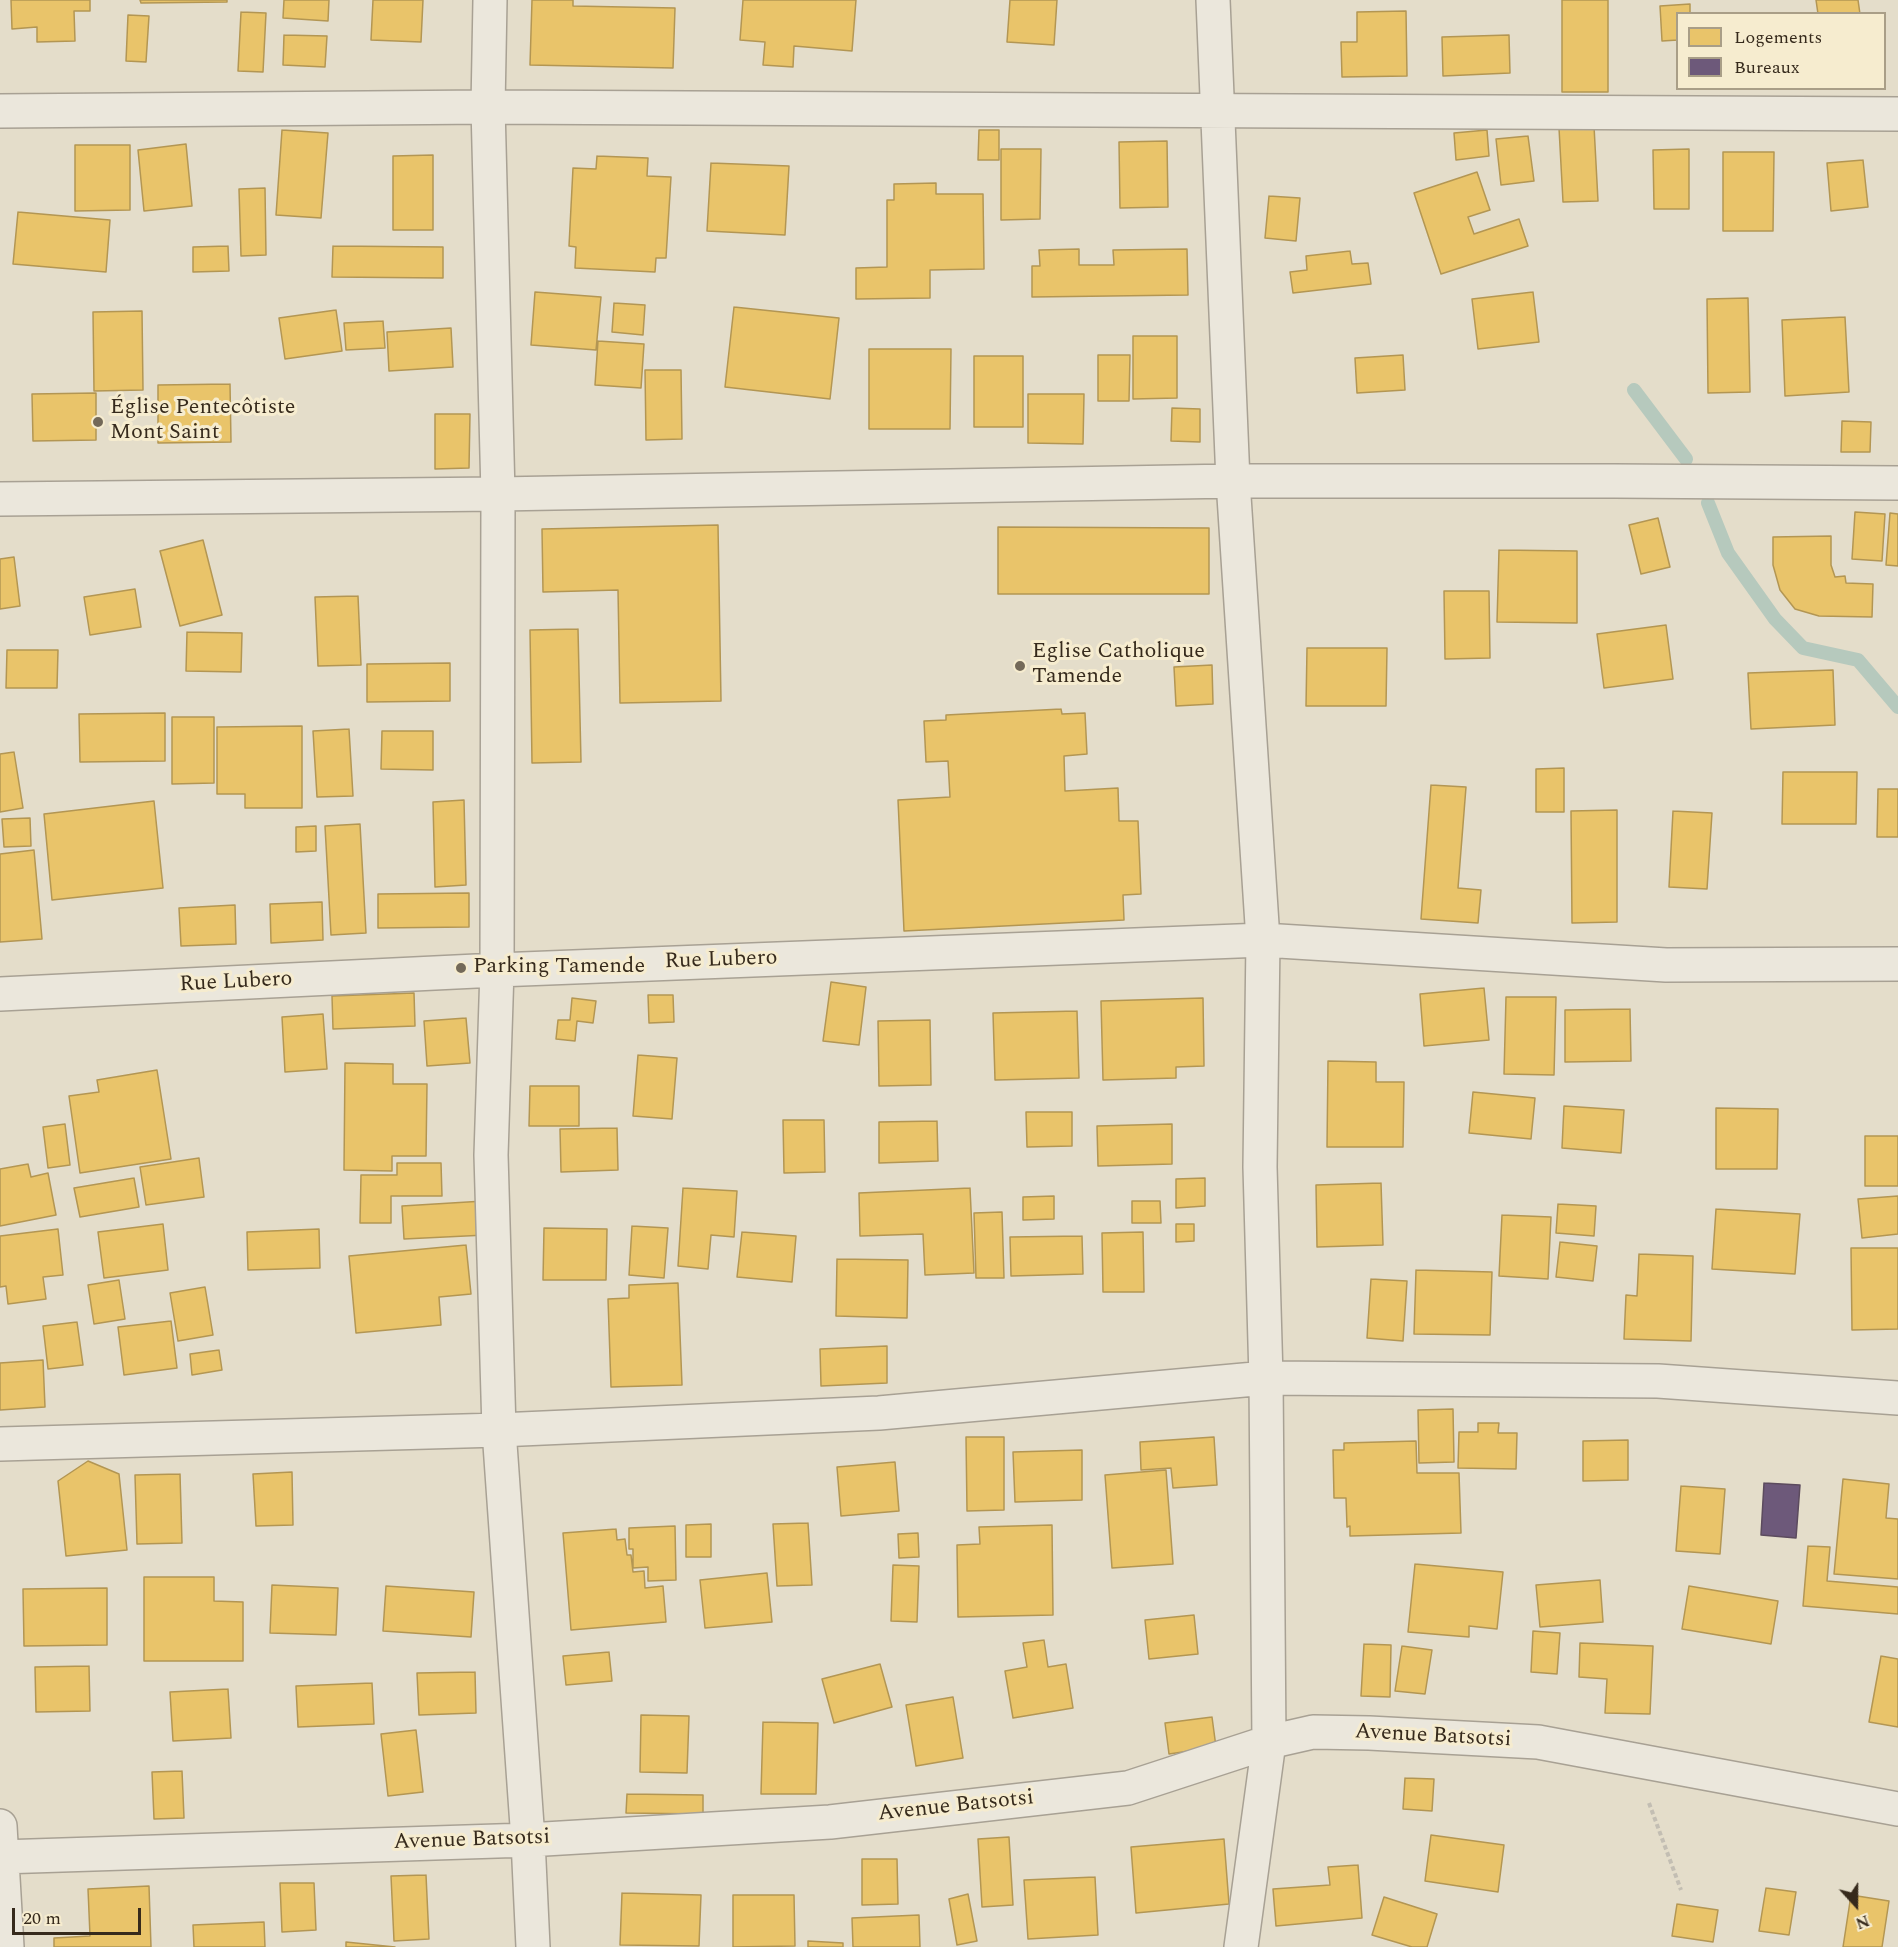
<!DOCTYPE html>
<html>
<head>
<meta charset="utf-8">
<style>
  body { margin:0 }
  #map { position:relative; width:1898px; height:1947px; overflow:hidden; background:#e4ddca; font-family:Spectral,serif }
  canvas { display:block }
  .legend { position:absolute; left:1676px; top:12px; width:210px; height:78px; box-sizing:border-box; background:#f6eccf; border:2px solid #a99e87; margin:0; padding:8px 10px; list-style:none; font-size:18px; color:#362a1c }
  .legend li { display:flex; align-items:center; gap:12px; height:30px }
  .legend b { width:30px; border:2px solid #a99e87 }
  .north { position:absolute; left:1826px; top:1875px; width:60px; height:60px; -webkit-text-stroke:4px #f6eccf; paint-order:stroke; rotate:159deg; font-size:16px; font-weight:700; line-height:24px; text-align:center; color:#362a1c }
  .north::after { content:''; display:block; margin:auto; width:21px; height:27px; background:#362a1c; clip-path:polygon(50% 0,100% 100%,50% 72%,0 100%) }
  .scale { position:absolute; left:12px; top:1908px; width:129px; height:27px; box-sizing:border-box; border:3px solid #362a1c; border-top:0; padding-left:8px; font-size:18px; line-height:21px; white-space:nowrap; color:#362a1c; -webkit-text-stroke:4px #f6eccf; paint-order:stroke }
</style>
</head>
<body>
<div id="map">
<canvas width="1898" height="1947"></canvas>
<ul class="legend">
<li><b style="height:16px;background:#e9c46a"></b>Logements</li>
<li><b style="height:16px;background:#6d597a"></b>Bureaux</li>
</ul>
<div class="north">N</div>
<div class="scale">20 m</div>
</div>
<script>
const g = document.querySelector('canvas').getContext('2d');
g.lineJoin = 'round';
function paint(path, color) {
  g.fillStyle = color;
  g.fill(path, 'evenodd');
}
function toPath(rows) {
  const path = new Path2D();
  for (const r of rows) {
    path.moveTo(r[0], r[1]);
    for (let i = 2; i < r.length; i += 2) path.lineTo(r[i], r[i + 1]);
  }
  return path;
}
function stroke(path, color, width, dash) {
  g.strokeStyle = color;
  g.lineWidth = width;
  g.lineCap = dash ? 'butt' : 'round';
  g.setLineDash(dash || []);
  g.stroke(path);
}
function label(font, color, halo, rows, align = 'center') {
  g.font = font + ' Spectral,serif';
  g.lineWidth = 6;
  g.setLineDash([]);
  g.textBaseline = 'middle';
  g.strokeStyle = halo;
  g.fillStyle = color;
  for (const [text, x, y, turn = 0] of rows) {
    g.save();
    g.translate(x, y);
    g.rotate((+turn || 0) * Math.PI / 180);
    g.textAlign = isNaN(turn) ? turn : align;
    if (halo) g.strokeText(text, 0, 0);
    g.fillText(text, 0, 0);
    g.restore();
  }
}
const homes = toPath([
  [11,0,90,0,90,11,74,11,75,41,37,42,37,27,12,29,11,0],
  [140,0,227,0,227,2,141,3,140,0],
  [284,0,329,0,328,21,283,18,284,0],
  [373,0,423,0,421,42,371,40,373,0],
  [532,0,573,0,573,6,675,8,673,68,530,65,532,0],
  [743,0,856,0,852,51,794,46,793,67,763,65,765,42,740,40,743,0],
  [1010,0,1057,0,1054,45,1007,42,1010,0],
  [1562,0,1608,0,1608,92,1562,92,1562,0],
  [1816,0,1858,0,1860,14,1818,14,1816,0],
  [1690,4,1690,14,1678,14,1678,40,1662,41,1660,6,1690,4],
  [1406,11,1407,76,1342,77,1341,42,1357,42,1357,12,1406,11],
  [241,12,266,13,263,72,238,71,241,12],
  [128,15,149,16,146,62,126,61,128,15],
  [284,35,327,36,325,67,283,65,284,35],
  [1509,35,1510,73,1443,76,1442,37,1509,35],
  [1594,126,1598,201,1563,202,1559,128,1594,126],
  [282,130,328,133,321,218,276,215,282,130],
  [979,130,999,130,999,160,978,160,979,130],
  [1487,130,1489,156,1456,160,1454,133,1487,130],
  [1528,136,1534,181,1501,185,1496,139,1528,136],
  [1167,141,1168,207,1120,208,1119,142,1167,141],
  [186,144,192,206,144,211,138,150,186,144],
  [75,145,130,145,130,210,75,211,75,145],
  [1001,149,1041,149,1040,219,1001,220,1001,149],
  [1689,149,1689,209,1654,209,1653,150,1689,149],
  [1723,152,1774,152,1773,231,1723,231,1723,152],
  [433,155,433,230,393,230,393,156,433,155],
  [597,156,648,158,647,176,671,177,666,258,656,258,655,272,575,268,576,247,569,246,573,168,596,169,597,156],
  [1863,160,1868,207,1831,211,1827,163,1863,160],
  [711,163,789,166,785,235,707,231,711,163],
  [1477,172,1490,210,1468,217,1474,234,1519,219,1528,246,1441,274,1414,193,1477,172],
  [936,183,936,194,983,194,984,269,930,270,930,298,856,299,856,268,887,267,887,200,894,200,894,184,936,183],
  [265,188,266,255,241,256,239,189,265,188],
  [1269,196,1300,198,1296,241,1265,238,1269,196],
  [18,212,110,220,106,272,13,264,18,212],
  [228,246,229,271,193,272,193,247,228,246],
  [333,246,443,247,443,278,332,277,333,246],
  [1079,249,1079,265,1114,265,1113,250,1187,249,1188,295,1032,297,1032,266,1040,266,1039,250,1079,249],
  [1350,251,1352,264,1368,263,1371,284,1293,293,1290,272,1307,270,1306,256,1350,251],
  [535,292,601,297,596,350,531,345,535,292],
  [1533,292,1539,342,1478,349,1472,299,1533,292],
  [1748,298,1750,392,1708,393,1707,299,1748,298],
  [614,303,645,305,643,335,612,332,614,303],
  [734,307,839,318,830,399,725,387,734,307],
  [336,310,342,351,285,359,279,318,336,310],
  [142,311,143,390,94,391,93,312,142,311],
  [1845,317,1849,392,1785,396,1782,320,1845,317],
  [383,321,385,348,346,350,344,323,383,321],
  [451,328,453,367,389,371,387,332,451,328],
  [1133,336,1177,336,1177,398,1133,399,1133,336],
  [598,341,644,344,641,388,595,385,598,341],
  [869,349,951,349,950,429,869,429,869,349],
  [1098,355,1130,355,1129,401,1098,401,1098,355],
  [1403,355,1405,390,1357,393,1355,358,1403,355],
  [974,356,1023,356,1023,427,974,427,974,356],
  [645,370,681,370,682,439,646,440,645,370],
  [230,384,231,442,158,443,158,385,230,384],
  [96,393,96,440,33,441,32,394,96,393],
  [1028,394,1084,394,1083,444,1028,443,1028,394],
  [1172,408,1200,409,1200,442,1171,441,1172,408],
  [435,414,470,414,469,468,435,469,435,414],
  [1842,421,1871,422,1870,452,1841,452,1842,421],
  [1855,512,1885,514,1882,561,1852,559,1855,512],
  [1890,513,1898,514,1898,566,1886,565,1890,513],
  [1658,518,1670,567,1641,574,1629,525,1658,518],
  [718,525,721,701,620,703,618,590,543,592,542,529,718,525],
  [998,527,1209,528,1209,594,998,594,998,527],
  [1831,536,1831,565,1835,577,1845,576,1846,583,1873,584,1872,617,1819,616,1795,609,1780,590,1773,565,1773,537,1831,536],
  [203,540,222,615,180,626,160,551,203,540],
  [1499,550,1577,551,1577,623,1497,622,1499,550],
  [14,557,20,606,0,609,0,559,14,557],
  [135,589,141,627,90,635,84,597,135,589],
  [1444,591,1489,591,1490,658,1445,659,1444,591],
  [358,596,361,665,318,666,315,597,358,596],
  [1666,625,1673,679,1604,688,1597,634,1666,625],
  [578,629,581,762,532,763,530,630,578,629],
  [187,632,242,633,241,672,186,671,187,632],
  [1307,648,1387,648,1386,706,1306,706,1307,648],
  [7,650,58,650,57,688,6,688,7,650],
  [450,663,450,701,367,702,367,664,450,663],
  [1212,665,1213,704,1176,706,1174,667,1212,665],
  [1833,670,1835,725,1751,729,1748,673,1833,670],
  [1061,709,1062,714,1085,713,1087,754,1064,756,1065,791,1118,788,1119,821,1138,821,1141,894,1123,895,1124,920,904,931,898,800,950,797,948,761,926,762,924,721,946,720,946,715,1061,709],
  [165,713,165,761,80,762,79,714,165,713],
  [172,717,214,717,214,783,172,784,172,717],
  [302,726,302,808,245,808,245,794,217,794,217,727,302,726],
  [349,729,353,796,317,797,313,731,349,729],
  [382,731,433,731,433,770,381,769,382,731],
  [14,752,23,808,0,812,0,754,14,752],
  [1564,768,1564,812,1536,812,1536,769,1564,768],
  [1783,772,1857,772,1856,824,1782,824,1783,772],
  [1431,785,1466,787,1458,888,1481,890,1478,923,1421,919,1431,785],
  [1878,789,1898,789,1898,837,1877,837,1878,789],
  [464,800,466,885,435,887,433,802,464,800],
  [154,801,163,888,52,900,44,814,154,801],
  [1617,810,1617,922,1572,923,1571,811,1617,810],
  [1673,811,1712,813,1707,889,1669,887,1673,811],
  [30,818,31,846,4,847,2,819,30,818],
  [360,824,366,933,331,935,325,826,360,824],
  [316,826,316,851,296,852,296,827,316,826],
  [34,850,42,939,0,942,0,854,34,850],
  [469,893,469,927,378,928,378,894,469,893],
  [322,902,323,940,271,943,270,904,322,902],
  [235,905,236,944,181,946,179,908,235,905],
  [831,982,866,987,859,1045,823,1041,831,982],
  [1484,988,1489,1040,1424,1046,1420,994,1484,988],
  [414,993,415,1026,333,1029,332,996,414,993],
  [648,995,673,995,674,1022,649,1023,648,995],
  [1506,997,1556,997,1554,1075,1504,1074,1506,997],
  [572,998,596,1001,593,1023,577,1021,575,1041,556,1039,558,1020,570,1020,572,998],
  [1203,998,1204,1066,1176,1067,1176,1078,1103,1080,1101,1001,1203,998],
  [1630,1009,1631,1061,1565,1062,1565,1010,1630,1009],
  [1077,1011,1079,1078,995,1080,993,1013,1077,1011],
  [323,1014,327,1069,285,1072,282,1017,323,1014],
  [466,1018,470,1063,427,1066,424,1021,466,1018],
  [930,1020,931,1085,879,1086,878,1021,930,1020],
  [638,1055,677,1058,672,1119,633,1116,638,1055],
  [1328,1061,1376,1062,1376,1082,1404,1082,1403,1147,1327,1147,1328,1061],
  [345,1063,393,1064,393,1084,427,1084,426,1156,392,1156,392,1171,344,1170,345,1063],
  [157,1070,171,1159,80,1173,69,1096,99,1092,97,1080,157,1070],
  [530,1086,579,1086,579,1126,529,1126,530,1086],
  [1473,1092,1535,1098,1531,1139,1469,1133,1473,1092],
  [1564,1106,1624,1110,1621,1153,1562,1148,1564,1106],
  [1716,1108,1778,1109,1777,1169,1716,1169,1716,1108],
  [1026,1112,1072,1112,1072,1146,1027,1147,1026,1112],
  [783,1120,824,1120,825,1172,784,1173,783,1120],
  [937,1121,938,1161,879,1163,879,1122,937,1121],
  [65,1124,70,1165,48,1168,43,1127,65,1124],
  [1172,1124,1172,1164,1098,1166,1097,1126,1172,1124],
  [617,1128,618,1170,561,1172,560,1129,617,1128],
  [1865,1136,1898,1136,1898,1186,1865,1186,1865,1136],
  [199,1158,204,1197,146,1205,140,1167,199,1158],
  [397,1163,441,1163,442,1196,391,1196,391,1223,360,1223,361,1175,397,1175,397,1163],
  [28,1164,31,1177,48,1173,56,1215,0,1226,0,1169,28,1164],
  [134,1178,139,1207,80,1217,74,1188,134,1178],
  [1205,1178,1205,1206,1176,1208,1176,1179,1205,1178],
  [1381,1183,1383,1245,1317,1247,1316,1185,1381,1183],
  [683,1188,737,1191,734,1237,711,1235,708,1269,678,1266,683,1188],
  [970,1188,974,1273,925,1275,923,1234,860,1236,859,1193,970,1188],
  [1054,1196,1054,1219,1023,1220,1023,1197,1054,1196],
  [1898,1196,1898,1234,1862,1238,1858,1199,1898,1196],
  [484,1201,486,1235,404,1239,402,1206,484,1201],
  [1132,1201,1160,1201,1161,1223,1132,1223,1132,1201],
  [1558,1204,1596,1206,1594,1236,1556,1233,1558,1204],
  [1716,1209,1800,1214,1795,1274,1712,1269,1716,1209],
  [1002,1212,1004,1278,976,1278,974,1213,1002,1212],
  [1502,1215,1551,1217,1548,1279,1499,1276,1502,1215],
  [163,1224,168,1270,104,1278,98,1232,163,1224],
  [1176,1224,1194,1224,1194,1241,1176,1242,1176,1224],
  [632,1226,668,1228,664,1278,629,1275,632,1226],
  [544,1228,607,1229,606,1280,543,1280,544,1228],
  [58,1229,63,1275,43,1277,46,1299,8,1304,6,1286,0,1287,0,1236,58,1229],
  [319,1229,320,1268,248,1270,247,1232,319,1229],
  [742,1232,796,1236,792,1282,737,1277,742,1232],
  [1143,1232,1144,1292,1103,1292,1102,1233,1143,1232],
  [1082,1236,1083,1274,1011,1276,1010,1237,1082,1236],
  [1560,1242,1597,1246,1593,1281,1556,1277,1560,1242],
  [466,1245,471,1294,439,1297,441,1325,356,1333,349,1256,466,1245],
  [1851,1248,1898,1248,1898,1329,1852,1330,1851,1248],
  [1639,1254,1693,1256,1691,1341,1624,1339,1626,1295,1637,1296,1639,1254],
  [837,1259,908,1260,907,1318,836,1316,837,1259],
  [1416,1270,1492,1272,1490,1335,1414,1334,1416,1270],
  [1371,1279,1407,1281,1403,1341,1367,1338,1371,1279],
  [119,1280,125,1319,94,1324,88,1285,119,1280],
  [678,1283,682,1385,611,1387,608,1299,629,1298,629,1285,678,1283],
  [205,1287,213,1335,178,1341,170,1293,205,1287],
  [171,1321,177,1368,124,1375,118,1327,171,1321],
  [77,1322,83,1365,48,1369,43,1326,77,1322],
  [887,1346,887,1383,821,1386,820,1349,887,1346],
  [219,1350,222,1370,192,1375,190,1354,219,1350],
  [43,1360,45,1407,0,1410,0,1363,43,1360],
  [1453,1409,1454,1462,1419,1463,1418,1410,1453,1409],
  [1478,1423,1499,1423,1498,1433,1517,1433,1516,1469,1458,1468,1459,1432,1478,1432,1478,1423],
  [966,1437,1004,1437,1004,1510,967,1511,966,1437],
  [1214,1437,1217,1485,1173,1488,1171,1468,1141,1470,1140,1442,1214,1437],
  [1628,1440,1628,1480,1583,1481,1583,1441,1628,1440],
  [1416,1441,1417,1473,1459,1473,1461,1533,1350,1536,1350,1526,1347,1527,1346,1498,1334,1498,1333,1450,1344,1450,1344,1443,1416,1441],
  [1082,1450,1082,1500,1015,1502,1013,1452,1082,1450],
  [88,1461,119,1474,127,1550,66,1556,58,1481,88,1461],
  [895,1462,899,1511,841,1516,837,1467,895,1462],
  [1166,1470,1173,1564,1112,1568,1105,1475,1166,1470],
  [292,1472,293,1525,256,1526,253,1474,292,1472],
  [180,1474,182,1543,137,1544,135,1475,180,1474],
  [1843,1479,1889,1484,1886,1518,1898,1519,1898,1579,1834,1574,1843,1479],
  [1681,1486,1725,1489,1720,1554,1676,1551,1681,1486],
  [808,1523,812,1585,777,1586,773,1524,808,1523],
  [711,1524,711,1557,686,1557,686,1525,711,1524],
  [1052,1525,1053,1615,958,1617,957,1545,980,1544,979,1527,1052,1525],
  [675,1526,676,1580,648,1581,648,1567,633,1568,633,1549,629,1549,629,1528,675,1526],
  [616,1529,617,1540,625,1539,627,1555,631,1555,633,1572,644,1571,645,1588,663,1586,666,1622,571,1630,563,1533,616,1529],
  [918,1533,919,1557,899,1558,898,1534,918,1533],
  [1808,1546,1830,1547,1827,1581,1898,1587,1898,1614,1803,1606,1808,1546],
  [1415,1564,1503,1572,1497,1629,1469,1626,1469,1637,1408,1632,1415,1564],
  [893,1565,919,1566,917,1622,891,1621,893,1565],
  [767,1573,772,1622,705,1628,700,1580,767,1573],
  [144,1577,214,1577,214,1601,243,1602,243,1661,144,1661,144,1577],
  [1600,1580,1603,1622,1540,1627,1536,1585,1600,1580],
  [272,1585,338,1588,336,1635,270,1633,272,1585],
  [386,1586,474,1592,471,1637,383,1631,386,1586],
  [1689,1586,1778,1601,1771,1644,1682,1629,1689,1586],
  [107,1588,107,1645,24,1646,23,1589,107,1588],
  [1194,1615,1198,1654,1149,1659,1145,1620,1194,1615],
  [1533,1631,1560,1633,1557,1674,1531,1672,1533,1631],
  [1044,1640,1048,1667,1066,1664,1073,1708,1013,1718,1005,1671,1027,1667,1023,1643,1044,1640],
  [1580,1643,1653,1646,1650,1714,1605,1713,1607,1679,1579,1677,1580,1643],
  [1364,1644,1391,1645,1390,1697,1361,1696,1364,1644],
  [1402,1646,1432,1650,1425,1694,1395,1691,1402,1646],
  [609,1652,612,1681,566,1685,563,1656,609,1652],
  [1881,1656,1898,1659,1898,1727,1869,1722,1881,1656],
  [880,1664,892,1707,834,1723,822,1679,880,1664],
  [89,1666,90,1711,36,1712,35,1667,89,1666],
  [475,1672,476,1713,419,1715,417,1673,475,1672],
  [372,1683,374,1724,298,1727,296,1686,372,1683],
  [228,1689,231,1738,173,1741,170,1692,228,1689],
  [953,1697,963,1758,916,1766,906,1705,953,1697],
  [641,1715,689,1716,687,1773,640,1772,641,1715],
  [1212,1717,1216,1747,1169,1754,1165,1723,1212,1717],
  [763,1722,818,1723,816,1794,761,1794,763,1722],
  [416,1730,423,1792,388,1796,381,1734,416,1730],
  [182,1771,184,1818,154,1819,152,1772,182,1771],
  [1405,1778,1434,1779,1432,1811,1403,1809,1405,1778],
  [627,1794,703,1795,703,1814,626,1813,627,1794],
  [1431,1835,1504,1845,1498,1892,1425,1881,1431,1835],
  [1009,1837,1013,1905,982,1907,978,1839,1009,1837],
  [1224,1839,1229,1904,1136,1913,1131,1847,1224,1839],
  [862,1859,897,1859,898,1904,862,1905,862,1859],
  [1358,1865,1362,1918,1276,1926,1273,1889,1330,1885,1328,1867,1358,1865],
  [426,1875,429,1939,394,1941,391,1876,426,1875],
  [1095,1877,1098,1935,1028,1939,1024,1880,1095,1877],
  [280,1883,314,1883,316,1930,282,1932,280,1883],
  [149,1886,151,1947,54,1947,54,1938,90,1936,88,1889,149,1886],
  [1766,1888,1796,1892,1789,1935,1759,1931,1766,1888],
  [622,1893,701,1895,699,1946,620,1945,622,1893],
  [968,1894,977,1941,957,1945,949,1899,968,1894],
  [733,1895,794,1895,795,1946,733,1947,733,1895],
  [1851,1895,1889,1901,1882,1947,1843,1947,1851,1895],
  [1384,1897,1437,1914,1427,1947,1412,1947,1372,1935,1384,1897],
  [1677,1904,1718,1910,1713,1942,1672,1936,1677,1904],
  [919,1915,920,1947,853,1947,852,1918,919,1915],
  [264,1922,265,1947,194,1947,193,1925,264,1922],
  [808,1941,843,1943,843,1947,808,1947,808,1941],
  [346,1942,395,1947,346,1947,346,1942]
]);
paint(homes, '#e9c46a');
stroke(homes, '#b39653', 1.5);
const offices = toPath([
  [1764,1483,1800,1485,1796,1538,1761,1535,1764,1483]
]);
paint(offices, '#6d597a');
stroke(offices, '#5c4b5e', 1.5);
stroke(toPath([
  [1634,390,1686,459],
  [1708,503,1728,553,1775,619,1803,648,1858,660,1898,707]
]), '#b6c9bd', 14);
const minor = toPath([
  [490,0,488,107,498,494,497,970,491,1155,499,1430,528,1840,533,1947],
  [1213,0,1233,481,1263,940,1260,1167,1266,1378,1269,1742,1241,1947],
  [0,111,488,107,1898,114],
  [0,499,498,494,1233,481,1614,481,1898,483],
  [0,994,497,970,1263,940,1666,965,1898,964],
  [0,1444,499,1430,879,1413,1266,1378,1658,1381,1898,1398],
  [0,1826,7,1947],
  [0,1857,528,1840,830,1822,1128,1788,1269,1742,1313,1732,1369,1733,1538,1742,1898,1809]
]);
stroke(minor, '#a8a194', 36);
stroke(toPath([
  [1649,1803,1681,1890]
]), '#c3beb3', 4, [4.5, 3]);
stroke(minor, '#ebe7dc', 33);
for (const [x, y, r, color] of [
  [98,422,6,"#736959"],
  [1020,666,6,"#736959"],
  [461,968,6,"#736959"]
]) {
  const dot = new Path2D();
  dot.arc(x, y, r, 0, 2 * Math.PI);
  g.fillStyle = color;
  g.fill(dot);
  stroke(dot, '#f6eccf', 2);
}
label('22px', '#362a1c', '#f6eccf', [
  ["Église Pentecôtiste",110,409],
  ["Mont Saint",110,434],
  ["Eglise Catholique",1032,653],
  ["Tamende",1032,678],
  ["Parking Tamende",473,968]
], 'left');
label('22px', '#362a1c', '#f6eccf', [
  ["Rue Lubero",721,961,-2],
  ["Rue Lubero",236,983,-3],
  ["Avenue Batsotsi",1433,1737,3],
  ["Avenue Batsotsi",956,1807,-6],
  ["Avenue Batsotsi",472,1841,-2]
]);
</script>
</body>
</html>
